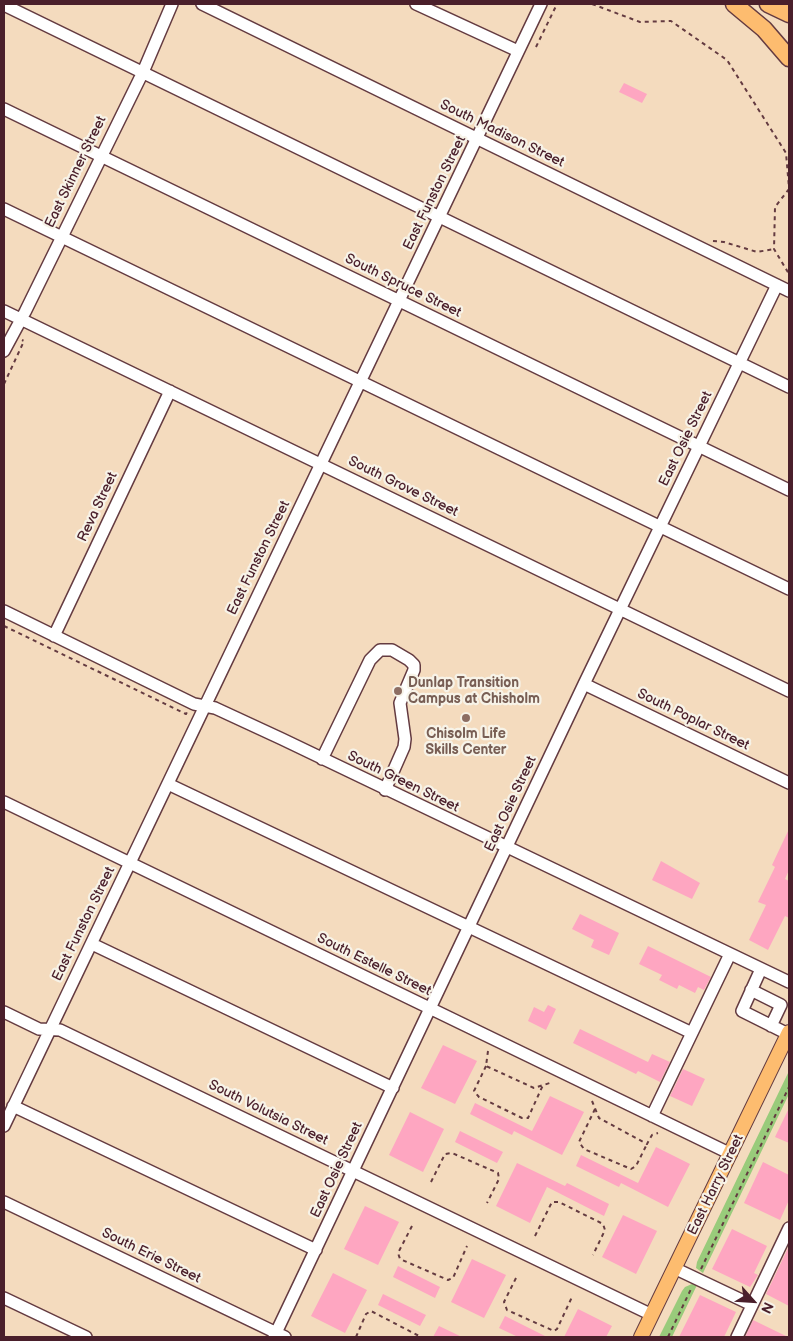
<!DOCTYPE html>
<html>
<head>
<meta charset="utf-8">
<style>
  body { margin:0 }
  #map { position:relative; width:793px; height:1341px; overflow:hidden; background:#f4dbbe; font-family:"Balsamiq Sans",sans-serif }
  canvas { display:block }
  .frame { position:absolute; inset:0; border:5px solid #4a1f2b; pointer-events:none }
  .north { position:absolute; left:728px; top:1276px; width:50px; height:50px; -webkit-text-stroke:4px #f7f3e8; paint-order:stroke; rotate:116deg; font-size:14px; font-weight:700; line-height:20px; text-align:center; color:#4a1f2b }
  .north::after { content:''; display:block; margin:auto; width:18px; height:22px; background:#4a1f2b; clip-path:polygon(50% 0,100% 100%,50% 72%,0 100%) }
</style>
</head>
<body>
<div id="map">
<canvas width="793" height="1341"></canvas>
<div class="frame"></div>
<div class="north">N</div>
</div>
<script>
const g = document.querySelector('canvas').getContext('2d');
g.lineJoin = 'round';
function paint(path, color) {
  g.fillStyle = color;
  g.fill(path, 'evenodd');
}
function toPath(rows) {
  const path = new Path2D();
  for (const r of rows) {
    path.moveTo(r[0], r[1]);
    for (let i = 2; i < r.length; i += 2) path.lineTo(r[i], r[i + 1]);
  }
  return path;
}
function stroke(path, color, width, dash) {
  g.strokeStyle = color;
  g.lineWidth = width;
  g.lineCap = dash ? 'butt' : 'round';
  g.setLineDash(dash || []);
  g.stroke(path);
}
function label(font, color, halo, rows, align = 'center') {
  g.font = font + ' "Balsamiq Sans",sans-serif';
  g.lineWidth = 4.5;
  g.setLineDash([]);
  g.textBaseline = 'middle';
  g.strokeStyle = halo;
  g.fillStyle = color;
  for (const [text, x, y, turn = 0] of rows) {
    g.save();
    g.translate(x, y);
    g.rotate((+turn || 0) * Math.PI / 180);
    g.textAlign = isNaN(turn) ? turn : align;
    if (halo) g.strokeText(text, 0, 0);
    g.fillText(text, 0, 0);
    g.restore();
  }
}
paint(toPath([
  [789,1071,789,1094,703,1273,696,1268,697,1262],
  [692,1284,697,1285,672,1337,659,1337,682,1291,685,1287]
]), '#99cb7b');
paint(toPath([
  [624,83,647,94,642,103,619,92],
  [789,829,789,870,785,879,789,881,789,918,785,916,768,950,749,940,766,905,758,902,775,867,772,865],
  [661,861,700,883,692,899,652,880],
  [580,914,619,933,609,955,591,947,594,940,572,929],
  [648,946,711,977,704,990,698,987,695,993,679,985,677,989,659,980,662,975,639,964],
  [548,1005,556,1009,546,1030,528,1021,534,1007,544,1012],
  [580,1029,648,1062,652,1054,670,1062,660,1082,638,1071,636,1074,573,1043],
  [443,1045,477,1061,455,1104,421,1088],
  [683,1069,705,1079,692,1106,670,1096],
  [550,1096,584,1112,562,1155,514,1131,512,1135,470,1114,475,1103,532,1131],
  [789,1108,789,1143,775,1137],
  [410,1112,444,1129,423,1172,389,1155],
  [460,1131,503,1152,497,1163,455,1142],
  [656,1147,690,1164,668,1207,621,1183,619,1187,576,1166,581,1155,638,1183],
  [763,1162,789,1175,789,1200,780,1220,744,1203],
  [517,1163,565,1186,567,1183,609,1204,604,1216,547,1187,530,1223,496,1206],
  [365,1206,399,1222,378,1265,344,1249],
  [623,1215,657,1231,636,1274,602,1257],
  [732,1229,767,1246,754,1273,758,1275,750,1287,712,1269],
  [789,1246,789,1306,766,1294],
  [472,1259,506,1275,484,1318,451,1302],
  [398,1266,440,1287,435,1298,393,1277],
  [333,1273,367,1290,345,1333,311,1316],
  [383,1294,426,1315,420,1326,378,1305],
  [700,1295,736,1312,724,1337,679,1337],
  [578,1309,612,1326,606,1337,564,1337],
  [505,1316,547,1337,518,1337,499,1328],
  [753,1320,788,1337,745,1337],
  [439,1326,462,1337,433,1337]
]), '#fea6c1');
const minor = toPath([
  [202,4,789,291],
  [416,4,518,51],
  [4,5,789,387],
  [4,109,789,490],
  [4,209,789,589],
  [4,311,789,691],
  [4,351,25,312,143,72,172,4],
  [4,611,194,704,215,708,282,739,789,982],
  [54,636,170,391],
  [584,684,789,783],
  [322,759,370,660,380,650,392,650,409,660,414,665,414,670,400,703,405,739,404,747,385,790],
  [168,784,692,1033],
  [4,802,731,1154],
  [92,944,393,1088],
  [761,969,742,1011,788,1034],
  [751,990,781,1005,771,1026],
  [4,1012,39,1029,60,1030,652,1315],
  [13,1106,316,1250],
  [652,1116,730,954],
  [4,1126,541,4],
  [4,1202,285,1337],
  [674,1268,752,1305],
  [4,1298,86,1337],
  [274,1337,584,684,777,285],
  [737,1337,789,1228]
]);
const major = toPath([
  [641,1337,789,1032]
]);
const highway = toPath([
  [734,4,764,29,789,58],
  [768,4,789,14]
]);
stroke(minor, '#643b41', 14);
stroke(major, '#643b41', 16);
stroke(highway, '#643b41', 19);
stroke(toPath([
  [592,4,640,22,671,21,727,60,786,153,789,188],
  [536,47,557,4],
  [789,189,775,207,774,249,789,274],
  [713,241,724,242,757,252,774,249],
  [4,384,24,341,22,340],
  [4,626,186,714,187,712],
  [488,1051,486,1066,534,1088,553,1082],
  [486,1066,474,1091,479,1097,522,1118,528,1118,543,1085],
  [592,1101,599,1118,647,1144,652,1135,658,1133],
  [595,1109,579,1142,584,1149,631,1169,636,1166,647,1144],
  [431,1182,445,1154,452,1153,498,1173,499,1179,487,1203],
  [412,1226,398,1253,400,1259,448,1280,453,1278,467,1246],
  [535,1236,552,1202,559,1202,603,1224,605,1230,593,1255],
  [701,1269,789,1087],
  [516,1278,504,1302,507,1310,554,1331,557,1329,572,1297],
  [356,1337,366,1314,371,1311,421,1337],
  [668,1337,691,1289]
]), '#643b41', 2, [4, 4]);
stroke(minor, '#fff', 11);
stroke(major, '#fdbc6f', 14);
stroke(highway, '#fdbc6f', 16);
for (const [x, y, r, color] of [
  [398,691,5,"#8d6e63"],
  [466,718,5,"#8d6e63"]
]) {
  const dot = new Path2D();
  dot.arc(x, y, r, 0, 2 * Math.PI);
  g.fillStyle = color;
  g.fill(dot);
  stroke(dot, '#f7f3e8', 2);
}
label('14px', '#4a1f2b', '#f7f3e8', [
  ["South Madison Street",502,134,26],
  ["East Skinner Street",76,172,-64],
  ["East Funston Street",435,193,-64],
  ["South Spruce Street",403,286,26],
  ["East Osie Street",686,439,-64],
  ["South Grove Street",403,487,26],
  ["Reva Street",98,507,-65],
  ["East Funston Street",259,558,-64],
  ["South Poplar Street",693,720,26],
  ["South Green Street",403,782,26],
  ["East Osie Street",511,804,-65],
  ["East Funston Street",84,924,-64],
  ["South Estelle Street",374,965,26],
  ["South Volutsia Street",268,1113,26],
  ["East Osie Street",337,1170,-65],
  ["East Harry Street",716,1185,-64],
  ["South Erie Street",151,1256,26]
]);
label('bold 14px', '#785e54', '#f7f3e8', [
  ["Dunlap Transition",408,683],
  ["Campus at Chisholm",408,699],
  ["Chisolm Life",466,734,"center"],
  ["Skills Center",466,750,"center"]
], 'left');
</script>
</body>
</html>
